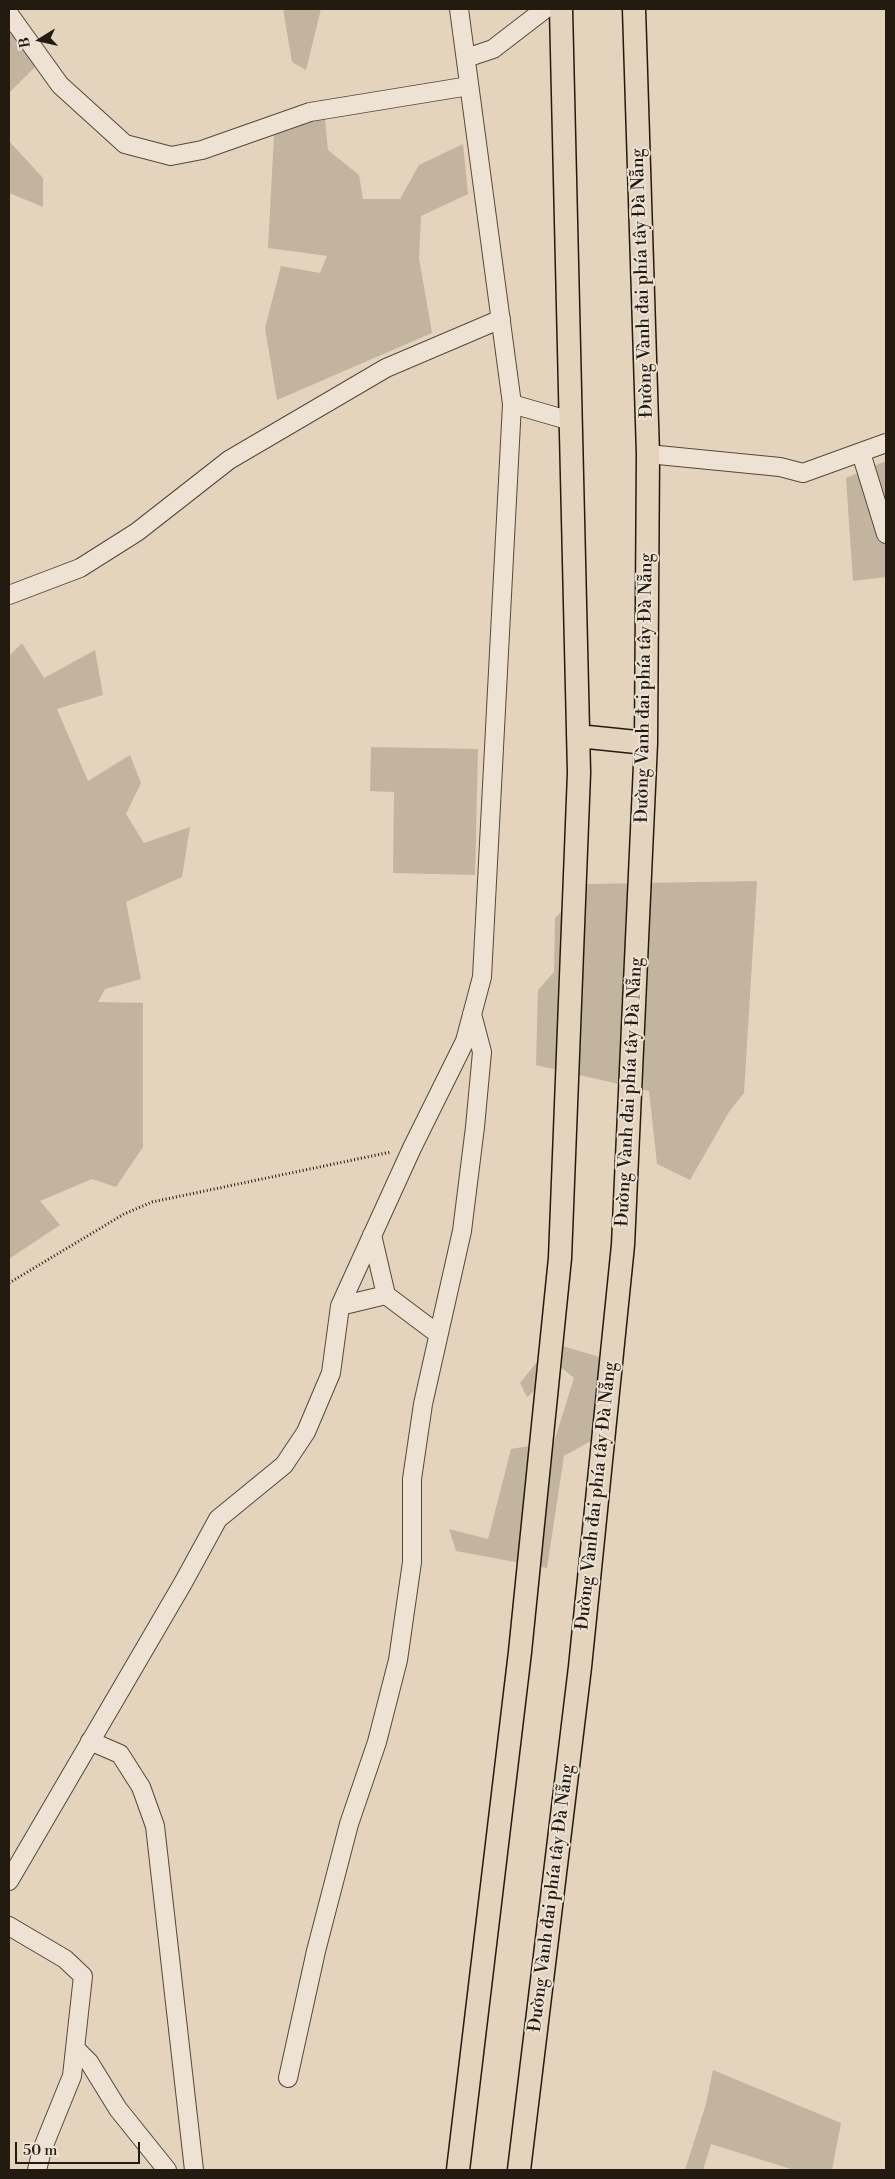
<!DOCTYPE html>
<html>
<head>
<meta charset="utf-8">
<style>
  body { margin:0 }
  #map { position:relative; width:895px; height:2179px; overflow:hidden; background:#e4d3bd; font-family:"Libre Bodoni",serif }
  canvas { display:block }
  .frame { position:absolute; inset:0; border:10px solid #241b10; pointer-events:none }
  .north { position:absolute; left:15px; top:15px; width:50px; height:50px; -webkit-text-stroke:4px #ede2d4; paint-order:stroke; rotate:260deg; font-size:14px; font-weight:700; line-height:20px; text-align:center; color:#241b10 }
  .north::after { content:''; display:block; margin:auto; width:18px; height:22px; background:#241b10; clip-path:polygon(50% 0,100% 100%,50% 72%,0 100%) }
  .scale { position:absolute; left:15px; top:2142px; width:125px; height:22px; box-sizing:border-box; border:2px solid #241b10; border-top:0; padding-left:6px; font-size:15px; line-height:18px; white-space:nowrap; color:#241b10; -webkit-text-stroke:4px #ede2d4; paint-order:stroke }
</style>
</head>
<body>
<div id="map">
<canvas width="895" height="2179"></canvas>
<div class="frame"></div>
<div class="north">B</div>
<div class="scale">50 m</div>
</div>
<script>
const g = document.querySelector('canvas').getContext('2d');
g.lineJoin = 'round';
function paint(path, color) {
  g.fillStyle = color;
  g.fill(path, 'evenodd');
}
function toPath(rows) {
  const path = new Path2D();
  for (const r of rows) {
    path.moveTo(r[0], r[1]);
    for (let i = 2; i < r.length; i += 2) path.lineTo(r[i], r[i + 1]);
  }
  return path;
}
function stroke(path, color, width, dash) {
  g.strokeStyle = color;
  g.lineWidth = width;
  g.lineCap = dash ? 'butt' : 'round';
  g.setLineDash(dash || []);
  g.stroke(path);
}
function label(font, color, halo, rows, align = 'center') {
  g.font = font + ' "Libre Bodoni",serif';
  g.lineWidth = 4;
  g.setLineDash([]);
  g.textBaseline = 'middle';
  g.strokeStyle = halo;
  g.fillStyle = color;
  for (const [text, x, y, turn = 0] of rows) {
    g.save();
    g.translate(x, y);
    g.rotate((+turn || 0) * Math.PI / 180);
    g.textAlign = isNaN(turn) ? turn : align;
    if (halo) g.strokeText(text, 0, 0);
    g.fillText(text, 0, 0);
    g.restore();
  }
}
paint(toPath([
  [283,9,321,9,306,70,292,62],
  [9,28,36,66,9,93],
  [323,100,328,150,359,175,363,199,400,199,419,165,463,144,468,194,421,216,419,258,432,333,277,400,265,328,281,266,320,273,327,256,268,248,275,117],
  [9,141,43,178,43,207,9,193],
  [886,461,886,577,853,581,846,478],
  [22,643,44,678,95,650,103,695,57,709,88,781,130,755,141,783,126,814,144,843,190,827,182,877,126,902,141,979,105,989,98,1002,143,1003,143,1147,116,1187,92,1179,40,1201,60,1225,9,1259,9,656],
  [371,747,478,749,475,875,393,873,394,792,370,791],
  [757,881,744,1093,729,1112,690,1180,657,1164,649,1091,536,1065,538,990,554,972,555,918,588,884],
  [552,1343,614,1361,609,1431,564,1456,547,1568,456,1551,449,1529,488,1539,511,1449,554,1442,574,1378,562,1368,527,1397,520,1383],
  [713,2070,841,2123,832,2170,794,2170,711,2144,703,2170,685,2170,706,2104]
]), '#c3b4a0');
const minor = toPath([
  [9,14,60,85,125,144,171,156,202,150,310,112,469,86],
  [466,58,493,49,545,9],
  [512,404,571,421],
  [861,453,886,534],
  [648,454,780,467,803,473,886,443],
  [9,595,80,568,137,532,229,460,386,368,501,319],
  [372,1235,386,1295,438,1334],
  [340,1306,386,1295],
  [90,1741,120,1754,141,1787,155,1826,194,2170],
  [9,1881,183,1583,218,1519,284,1465,306,1432,331,1373,340,1306,412,1148,465,1041,482,977,512,404,459,9],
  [9,1926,65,1959,83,1976,72,2076,42,2150,37,2170],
  [75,2048,89,2062,118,2109,167,2170],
  [288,2078,316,1951,349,1824,377,1742,398,1660,412,1562,412,1479,423,1404,462,1231,475,1127,482,1052,472,1014]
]);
const major = toPath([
  [578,736,646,743],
  [458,2170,520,1652,560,1258,579,773,561,9],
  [519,2170,580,1667,623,1245,646,743,648,454,634,9]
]);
stroke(minor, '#54493b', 20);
stroke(major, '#241b10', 25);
stroke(toPath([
  [9,1283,124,1214,152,1202,391,1152]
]), '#241b10', 3, [1, 2.5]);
stroke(minor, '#ede2d4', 18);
stroke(major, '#e4d3bd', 22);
label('18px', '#241b10', '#ede2d4', [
  ["Đường Vành đai phía tây Đà Nẵng",643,283,-92],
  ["Đường Vành đai phía tây Đà Nẵng",645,688,-89],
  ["Đường Vành đai phía tây Đà Nẵng",630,1092,-87],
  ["Đường Vành đai phía tây Đà Nẵng",597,1496,-84],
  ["Đường Vành đai phía tây Đà Nẵng",552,1898,-83]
]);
</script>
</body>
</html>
